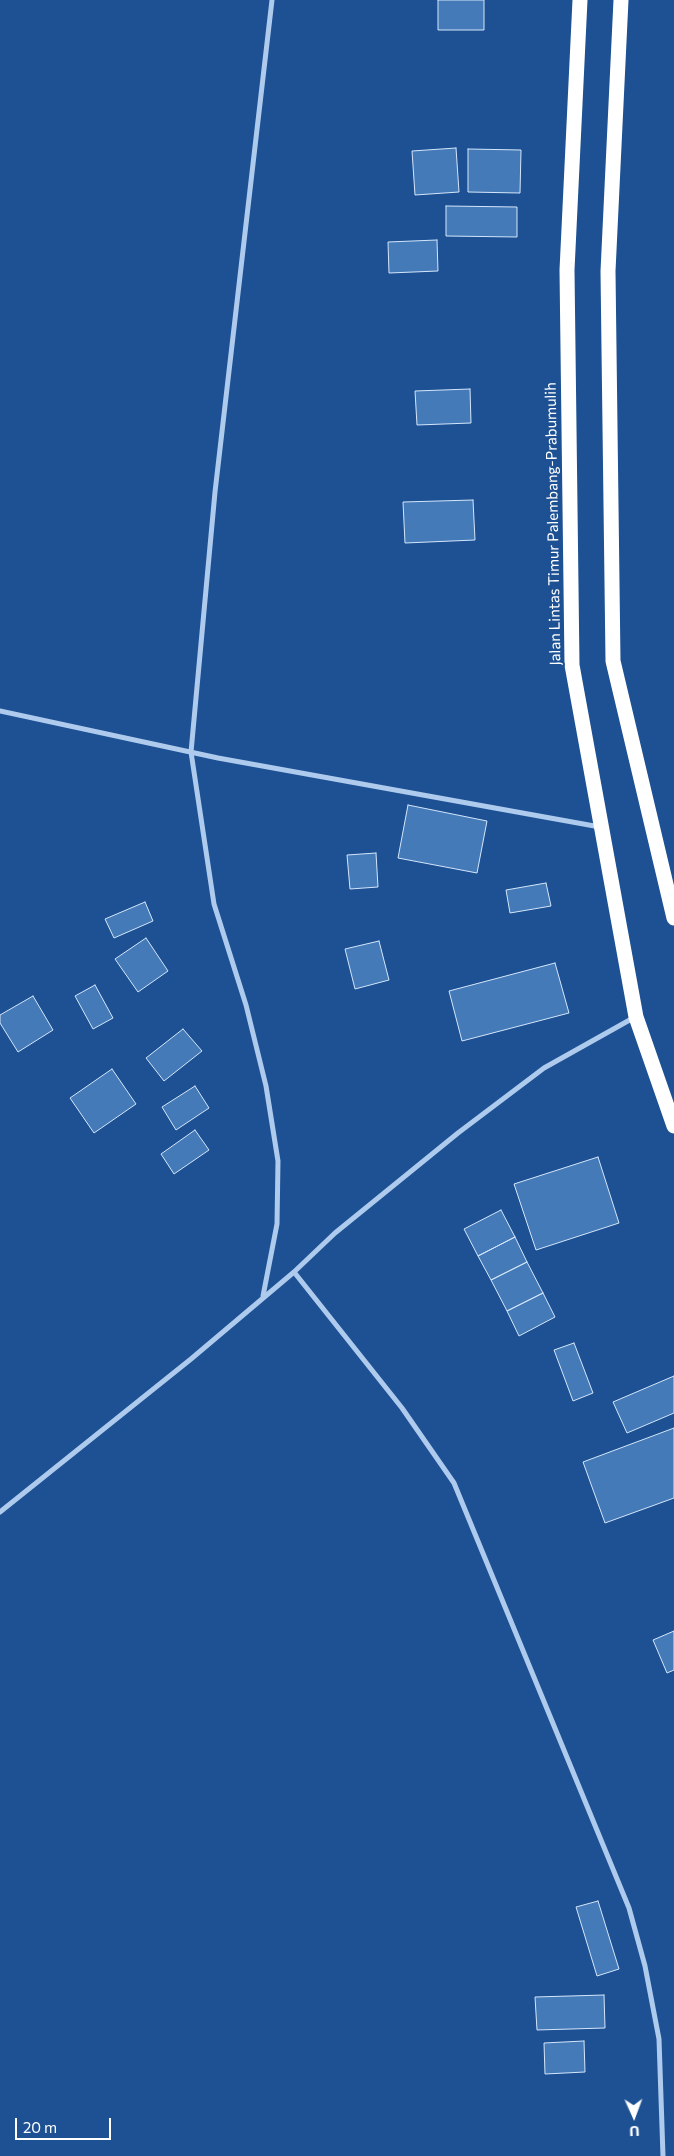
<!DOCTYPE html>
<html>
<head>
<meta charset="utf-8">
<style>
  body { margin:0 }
  #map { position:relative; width:674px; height:2156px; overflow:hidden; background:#1d5193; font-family:Commissioner,sans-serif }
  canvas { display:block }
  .north { position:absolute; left:609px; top:2091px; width:50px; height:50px; -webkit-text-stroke:4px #1d5193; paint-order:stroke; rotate:178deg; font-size:14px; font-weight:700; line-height:20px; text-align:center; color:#fff }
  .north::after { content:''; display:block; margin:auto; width:18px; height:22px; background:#fff; clip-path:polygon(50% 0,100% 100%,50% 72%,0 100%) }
  .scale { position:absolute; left:15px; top:2118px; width:96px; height:22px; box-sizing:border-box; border:2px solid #fff; border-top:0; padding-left:6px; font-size:15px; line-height:18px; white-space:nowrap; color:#fff; -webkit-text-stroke:4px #1d5193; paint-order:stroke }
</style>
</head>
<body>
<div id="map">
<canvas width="674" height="2156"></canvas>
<div class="north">U</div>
<div class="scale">20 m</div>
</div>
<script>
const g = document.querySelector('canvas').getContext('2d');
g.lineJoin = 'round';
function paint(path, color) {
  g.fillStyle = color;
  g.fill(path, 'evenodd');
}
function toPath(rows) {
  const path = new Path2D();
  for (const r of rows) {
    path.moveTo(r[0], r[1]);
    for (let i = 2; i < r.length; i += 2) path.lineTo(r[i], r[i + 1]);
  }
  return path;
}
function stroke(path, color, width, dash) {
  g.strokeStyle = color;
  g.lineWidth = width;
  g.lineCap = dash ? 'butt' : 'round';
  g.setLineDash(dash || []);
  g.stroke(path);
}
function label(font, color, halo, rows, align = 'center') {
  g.font = font + ' Commissioner,sans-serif';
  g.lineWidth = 4;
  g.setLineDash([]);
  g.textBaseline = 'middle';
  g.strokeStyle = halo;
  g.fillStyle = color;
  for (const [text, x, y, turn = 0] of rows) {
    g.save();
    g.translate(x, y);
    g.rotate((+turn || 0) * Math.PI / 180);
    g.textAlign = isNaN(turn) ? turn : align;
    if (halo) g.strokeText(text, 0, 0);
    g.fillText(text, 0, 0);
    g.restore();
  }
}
const building = toPath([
  [438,0,484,0,484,30,438,30,438,0],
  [456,148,459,192,415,195,412,151,456,148],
  [468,149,521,150,520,193,468,192,468,149],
  [446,206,517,207,517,237,446,236,446,206],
  [437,240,438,271,389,273,388,242,437,240],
  [470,389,471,423,417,425,415,391,470,389],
  [473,500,475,540,405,543,403,502,473,500],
  [408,805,487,821,477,873,398,858,408,805],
  [376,853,378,887,350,889,347,855,376,853],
  [546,883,551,906,510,913,506,890,546,883],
  [145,902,153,921,114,938,105,919,145,902],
  [146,938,168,971,138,992,115,959,146,938],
  [379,941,389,980,355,989,345,949,379,941],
  [555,963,569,1013,462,1041,449,991,555,963],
  [95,985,113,1018,93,1029,75,996,95,985],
  [33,996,53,1030,18,1052,0,1023,0,1015,33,996],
  [183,1029,202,1051,164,1081,146,1058,183,1029],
  [112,1069,136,1104,94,1133,70,1098,112,1069],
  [195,1086,209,1108,176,1130,162,1107,195,1086],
  [195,1130,209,1150,174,1174,161,1154,195,1130],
  [598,1157,619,1223,536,1250,514,1184,598,1157],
  [501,1210,515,1237,478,1256,464,1229,501,1210],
  [515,1237,527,1262,491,1280,478,1256,515,1237],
  [527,1262,543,1293,507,1311,491,1280,527,1262],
  [543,1293,555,1317,519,1336,507,1311,543,1293],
  [574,1343,593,1393,573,1401,554,1350,574,1343],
  [674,1376,674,1413,627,1433,613,1402,674,1376],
  [674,1428,674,1498,605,1523,583,1462,674,1428],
  [674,1631,674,1670,667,1673,653,1640,674,1631],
  [598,1901,619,1969,597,1976,576,1907,598,1901],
  [604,1995,605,2028,537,2030,535,1997,604,1995],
  [584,2041,585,2072,545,2074,544,2043,584,2041]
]);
paint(building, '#457ab9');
stroke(building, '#d4e6fa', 1);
stroke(toPath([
  [0,711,218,758,600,827],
  [294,1272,402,1408,454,1483,629,1908,645,1966,659,2039,663,2156],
  [263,1296,277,1224,278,1161,266,1086,246,1005,214,904,191,752,215,492,272,0],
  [0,1512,191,1359,294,1272,335,1233,458,1133,544,1068,635,1017]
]), '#aecbee', 5);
stroke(toPath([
  [580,0,567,270,572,665,636,1017,674,1126],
  [621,0,608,271,613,661,674,918]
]), '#fff', 15);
label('15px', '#fff', '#1d5193', [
  ["Jalan Lintas Timur Palembang-Prabumulih",553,524,-91]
]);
</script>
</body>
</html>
